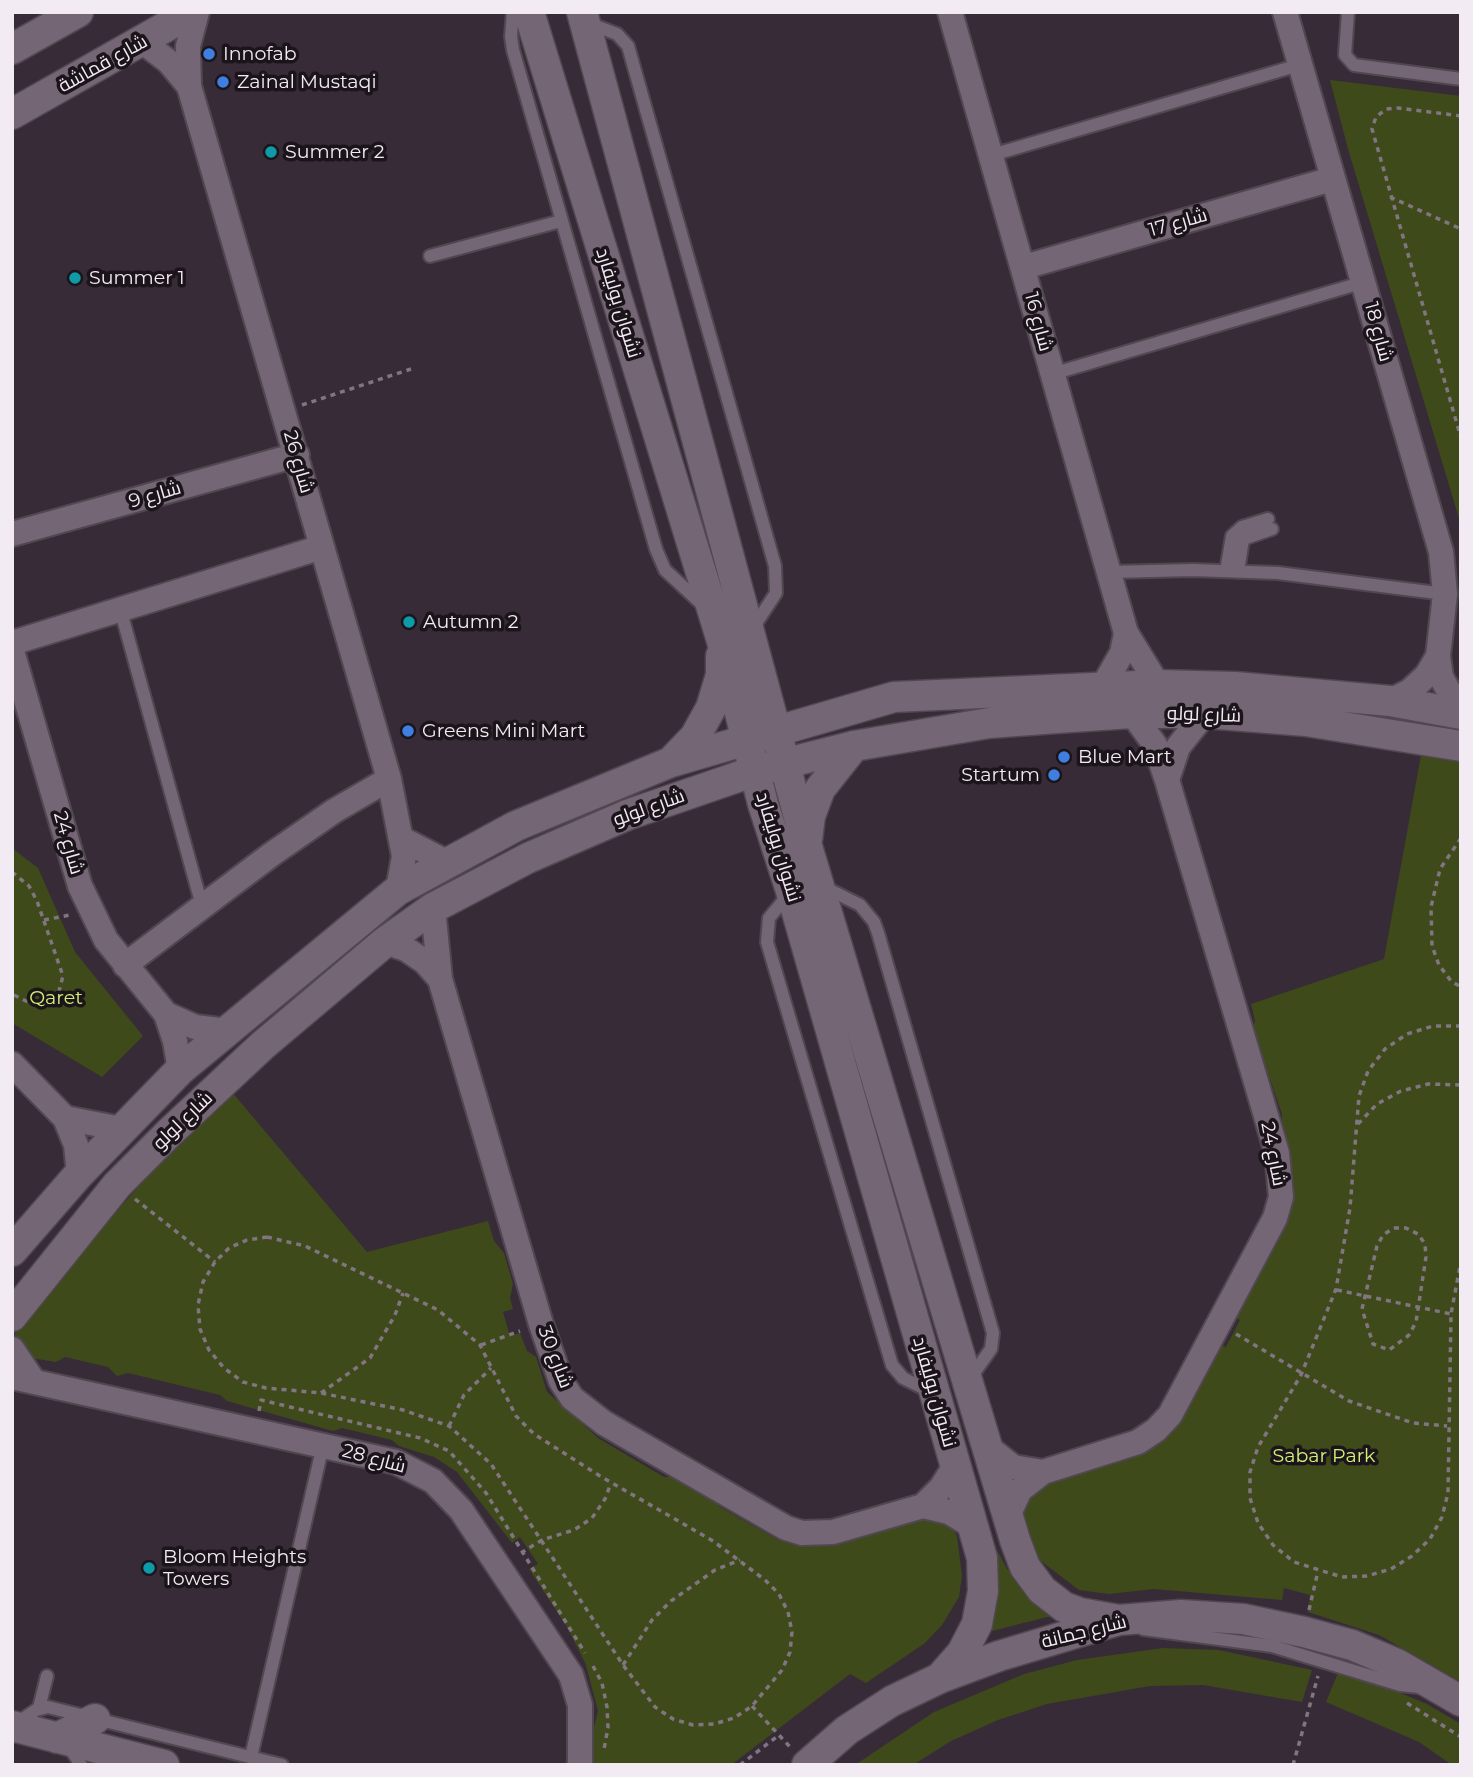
<!DOCTYPE html>
<html>
<head>
<meta charset="utf-8">
<style>
  body { margin:0 }
  #map { position:relative; width:1473px; height:1777px; overflow:hidden; background:#372b37; font-family:Montserrat,sans-serif }
  canvas { display:block }
  .frame { position:absolute; inset:0; border:14px solid #f3ebf3; pointer-events:none }
</style>
</head>
<body>
<div id="map">
<canvas width="1473" height="1777"></canvas>
<div class="frame"></div>
</div>
<script>
const g = document.querySelector('canvas').getContext('2d');
g.lineJoin = 'round';
function paint(path, color) {
  g.fillStyle = color;
  g.fill(path, 'evenodd');
}
function toPath(rows) {
  const path = new Path2D();
  for (const r of rows) {
    path.moveTo(r[0], r[1]);
    for (let i = 2; i < r.length; i += 2) path.lineTo(r[i], r[i + 1]);
  }
  return path;
}
function stroke(path, color, width, dash) {
  g.strokeStyle = color;
  g.lineWidth = width;
  g.lineCap = dash ? 'butt' : 'round';
  g.setLineDash(dash || []);
  g.stroke(path);
}
function label(font, color, halo, rows, align = 'center') {
  g.font = font + ' Montserrat,Cairo,sans-serif';
  g.lineWidth = 7;
  g.setLineDash([]);
  g.textBaseline = 'middle';
  g.strokeStyle = halo;
  g.fillStyle = color;
  for (const [text, x, y, turn = 0] of rows) {
    g.save();
    g.translate(x, y);
    g.rotate((+turn || 0) * Math.PI / 180);
    g.textAlign = isNaN(turn) ? turn : align;
    if (halo) g.strokeText(text, 0, 0);
    g.fillText(text, 0, 0);
    g.restore();
  }
}
paint(toPath([
  [1330,80,1461,96,1461,525,1348,149],
  [1421,755,1461,762,1461,1682,1379,1635,1308,1612,1310,1595,1284,1588,1282,1600,1154,1589,1109,1594,1079,1590,1037,1558,1022,1529,1022,1489,1131,1454,1213,1342,1226,1347,1240,1320,1227,1313,1274,1240,1282,1114,1270,1079,1264,1075,1251,1032,1255,1021,1251,1004,1384,959],
  [12,848,38,868,75,952,143,1036,102,1077,12,1023],
  [226,1085,367,1252,488,1221,494,1241,504,1253,513,1284,510,1298,513,1309,503,1312,510,1336,520,1333,527,1351,536,1357,547,1392,598,1438,664,1477,681,1477,710,1495,720,1507,780,1541,803,1543,900,1515,947,1520,957,1536,962,1576,959,1597,942,1625,925,1643,866,1683,850,1674,731,1765,585,1765,598,1711,586,1665,567,1627,529,1569,538,1564,520,1537,512,1543,457,1472,434,1457,399,1446,392,1440,342,1428,333,1431,227,1401,220,1395,128,1373,117,1376,108,1367,65,1357,56,1362,31,1358,19,1348,12,1326,81,1231,98,1232,151,1173,149,1164],
  [991,1539,1007,1569,1059,1614,988,1632],
  [1163,1648,1219,1650,1312,1670,1302,1702,1203,1685,1150,1686,1047,1704,998,1720,951,1741,913,1765,855,1765,934,1712,1024,1674,1077,1660],
  [1340,1668,1427,1704,1461,1724,1461,1765,1452,1765,1419,1742,1326,1702]
]), '#3f4a1b');
const service = toPath([
  [513,12,511,36,513,50,656,549,665,570,704,606],
  [1348,12,1345,55,1354,65,1461,79],
  [588,23,617,34,628,46,775,566,776,593,751,631],
  [992,155,1299,65],
  [430,256,561,221],
  [1052,374,1364,282],
  [1226,571,1232,536,1242,527,1268,519],
  [1109,572,1193,570,1278,573,1445,594],
  [1238,572,1243,539,1272,529],
  [120,608,202,906],
  [824,887,860,905,874,922,878,933,993,1333,991,1349,969,1380],
  [789,894,769,918,767,942,892,1365,903,1378,931,1392],
  [1143,1629,1272,1646,1400,1685,1419,1687],
  [39,1708,47,1676],
  [17,1723,36,1710,48,1707,282,1765],
  [68,1745,81,1765],
  [251,1757,323,1445]
]);
const minor = toPath([
  [197,12,188,46,189,86,389,779,404,856,398,890],
  [950,12,1126,633,1158,685],
  [1285,12,1441,552,1445,594,1438,656,1441,677,1461,713],
  [143,42,169,62,189,86],
  [1024,267,1332,179],
  [12,534,297,455],
  [12,643,322,547],
  [12,651,80,886,106,940,166,1014,175,1041,180,1070],
  [1102,688,1122,653,1126,633],
  [1390,701,1410,691,1427,675,1438,656],
  [1167,780,1178,747,1205,713],
  [402,839,448,863],
  [433,908,440,979,541,1324,561,1381,572,1398,604,1423,786,1528,802,1533,833,1532,923,1506,949,1512,972,1526],
  [385,942,406,949,425,962,440,979],
  [125,965,272,854,334,811,389,779],
  [166,1014,195,1027,227,1031],
  [12,1064,65,1118,76,1145,79,1174],
  [65,1118,121,1129],
  [12,1349,32,1379],
  [12,1377,396,1462,433,1481,461,1510,571,1675,580,1705,580,1765],
  [989,1448,1013,1467,1043,1472],
  [923,1506,941,1488,955,1466],
  [1008,1516,1020,1490,1043,1472,1138,1442,1156,1430,1170,1415,1275,1218,1281,1197,1277,1153,1167,780,1155,745,1132,713]
]);
const tertiary = toPath([
  [529,12,722,641,763,804,791,891,982,1558,983,1591,977,1624,962,1653,940,1678],
  [582,12,806,843,1015,1540,1025,1567,1042,1590,1064,1607,1080,1613,1119,1620],
  [12,49,78,12],
  [12,114,192,12],
  [671,762,695,737,711,708,721,675,721,656],
  [807,840,810,816,820,789,854,746],
  [12,1251,79,1174,180,1070,398,890,516,826,671,762,894,697,1158,685,1235,687,1390,701,1461,714],
  [12,1316,117,1185,169,1133,263,1045,385,942,433,908,528,858,627,815,755,771,854,746,989,723,1057,718,1132,713,1205,713,1306,721,1461,746],
  [12,1726,164,1765],
  [57,1738,95,1719],
  [807,1765,847,1730,892,1701,940,1678,999,1656,1119,1620,1181,1615,1243,1619,1304,1632,1352,1645,1397,1664,1461,1701]
]);
stroke(service, '#514751', 16);
stroke(minor, '#514751', 28);
stroke(tertiary, '#514751', 33);
stroke(toPath([
  [1461,116,1398,108,1386,109,1376,117,1372,129,1461,438],
  [1390,197,1461,229],
  [302,405,411,369],
  [1461,838,1440,869,1431,907,1432,946,1439,965,1451,981,1461,987],
  [12,872,29,886,37,901,63,976,59,991,47,1001,32,1004,12,994],
  [44,920,70,915],
  [1461,1026,1433,1026,1407,1034,1385,1049,1368,1071,1359,1096,1350,1208,1336,1289,1301,1375,1258,1447,1250,1472,1250,1498,1258,1523,1273,1545,1294,1562,1342,1577,1367,1576,1391,1569,1412,1556,1430,1539,1442,1517,1448,1493,1451,1314,1461,1261],
  [1358,1124,1377,1104,1401,1091,1428,1084,1461,1085],
  [135,1199,215,1262],
  [1394,1228,1406,1228,1418,1234,1425,1244,1426,1257,1416,1322,1409,1335,1389,1350,1373,1344,1362,1309,1377,1246,1383,1235,1394,1228],
  [267,1237,305,1246,438,1310,480,1345,516,1416,534,1434,600,1476,713,1541,765,1580,779,1594,788,1612,792,1632,790,1652,782,1670,752,1706,734,1718,714,1724,693,1725,673,1719,655,1707,623,1665,491,1464,449,1426,403,1410,321,1393,266,1388,243,1382,224,1368,209,1350,200,1329,198,1305,203,1282,215,1262,229,1248,247,1240,267,1237],
  [1337,1290,1451,1314],
  [1236,1334,1349,1401,1413,1423,1447,1426],
  [481,1345,520,1331],
  [321,1393,370,1358,395,1315,403,1293],
  [259,1411,261,1400,420,1438,449,1451,486,1493,585,1653],
  [449,1426,464,1395,491,1368],
  [521,1553,542,1540,574,1530,592,1518,605,1499,611,1483],
  [1309,1610,1318,1571],
  [623,1665,652,1620,671,1601,715,1570,740,1560],
  [593,1666,602,1683,607,1707,608,1728,604,1749],
  [1407,1703,1461,1737],
  [752,1706,791,1748],
  [740,1765,779,1735],
  [1293,1765,1318,1676]
]), '#807580', 3.5, [5, 5]);
stroke(service, '#746674', 12);
stroke(minor, '#746674', 24);
stroke(tertiary, '#746674', 30);
for (const [x, y, r, color] of [
  [209,54,7,"#3f7fe0"],
  [223,82,7,"#3f7fe0"],
  [271,152,7,"#0f9aa8"],
  [75,278,7,"#0f9aa8"],
  [409,622,7,"#0f9aa8"],
  [408,731,7,"#3f7fe0"],
  [1064,757,7,"#3f7fe0"],
  [1054,775,7,"#3f7fe0"],
  [149,1568,7,"#0f9aa8"]
]) {
  const dot = new Path2D();
  dot.arc(x, y, r, 0, 2 * Math.PI);
  g.fillStyle = color;
  g.fill(dot);
  stroke(dot, '#1b151b', 2.5);
}
label('19px', '#f3ebf3', '#1b151b', [
  ["Innofab",223,54],
  ["Zainal Mustaqi",237,82],
  ["Summer 2",285,152],
  ["Summer 1",89,278],
  ["Autumn 2",423,622],
  ["Greens Mini Mart",422,731],
  ["Blue Mart",1078,757],
  ["Startum",1040,775,"right"],
  ["Bloom Heights",163,1557],
  ["Towers",163,1579]
], 'left');
label('19px', '#f3ebf3', '#1b151b', [
  ["شارع قماشة",103,64,-29],
  ["شارع 17",1178,223,-16],
  ["نشوان بوليفارد",618,303,73],
  ["شارع 16",1038,322,75],
  ["شارع 18",1378,332,75],
  ["شارع 26",298,462,74],
  ["شارع 9",155,495,-16],
  ["شارع لولو",1204,715,2],
  ["شارع لولو",649,808,-20],
  ["شارع 24",68,843,74],
  ["نشوان بوليفارد",778,847,73],
  ["شارع لولو",183,1121,-44],
  ["شارع 24",1273,1154,79],
  ["شارع 30",555,1357,69],
  ["نشوان بوليفارد",934,1392,74],
  ["شارع 28",374,1459,15],
  ["شارع جمانة",1084,1632,-14]
]);
label('19px', '#d1f075', '#1b151b', [
  ["Qaret",56,998],
  ["Sabar Park",1324,1456]
]);
</script>
</body>
</html>
